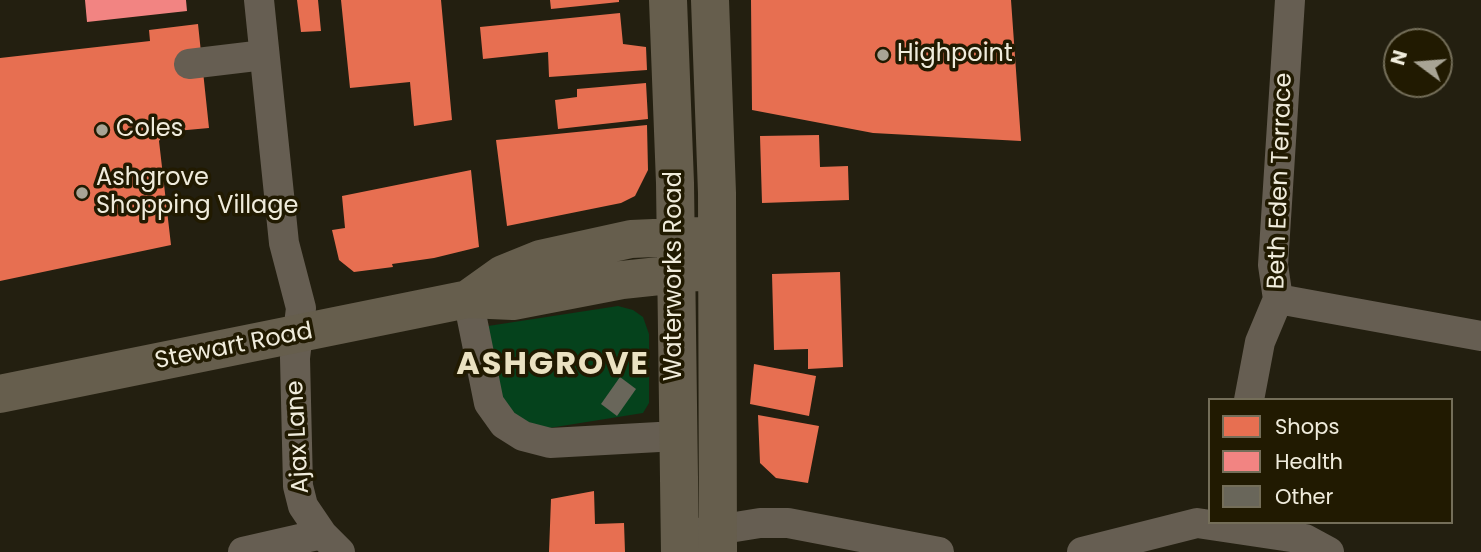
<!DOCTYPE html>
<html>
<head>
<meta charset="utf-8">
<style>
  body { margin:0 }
  #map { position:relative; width:1481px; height:552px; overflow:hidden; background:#231f10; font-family:Poppins,sans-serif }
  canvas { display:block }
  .legend { position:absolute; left:1208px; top:398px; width:245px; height:126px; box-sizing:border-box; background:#211a01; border:2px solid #746e59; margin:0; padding:9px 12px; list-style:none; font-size:21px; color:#f0ecdc }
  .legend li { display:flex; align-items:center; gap:14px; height:35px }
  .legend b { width:35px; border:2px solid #746e59 }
  .north { position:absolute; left:1383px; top:28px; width:70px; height:70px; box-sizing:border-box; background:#211a01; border:2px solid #746e59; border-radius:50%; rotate:286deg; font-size:19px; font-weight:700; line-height:28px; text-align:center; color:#f0ecdc }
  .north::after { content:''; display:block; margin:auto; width:24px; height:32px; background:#a8a495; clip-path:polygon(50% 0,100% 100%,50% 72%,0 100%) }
</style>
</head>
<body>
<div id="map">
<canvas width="1481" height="552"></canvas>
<ul class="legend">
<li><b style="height:19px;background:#e76f51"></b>Shops</li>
<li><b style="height:19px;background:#f28482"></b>Health</li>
<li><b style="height:19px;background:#69665a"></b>Other</li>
</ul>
<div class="north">N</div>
</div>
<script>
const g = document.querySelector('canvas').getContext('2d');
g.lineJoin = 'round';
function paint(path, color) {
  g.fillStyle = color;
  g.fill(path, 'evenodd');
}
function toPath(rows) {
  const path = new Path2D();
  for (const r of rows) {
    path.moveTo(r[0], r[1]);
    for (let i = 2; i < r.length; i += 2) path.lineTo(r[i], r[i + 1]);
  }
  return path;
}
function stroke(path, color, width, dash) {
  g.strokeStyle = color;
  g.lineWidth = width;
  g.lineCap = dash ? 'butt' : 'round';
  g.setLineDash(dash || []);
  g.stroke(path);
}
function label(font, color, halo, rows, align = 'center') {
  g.font = font + ' Poppins,sans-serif';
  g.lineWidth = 7;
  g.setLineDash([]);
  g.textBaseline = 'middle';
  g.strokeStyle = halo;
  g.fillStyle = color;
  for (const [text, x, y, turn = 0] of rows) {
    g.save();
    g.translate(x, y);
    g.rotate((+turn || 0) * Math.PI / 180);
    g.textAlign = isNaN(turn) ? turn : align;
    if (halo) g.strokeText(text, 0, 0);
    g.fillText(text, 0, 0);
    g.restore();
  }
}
paint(toPath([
  [618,306,633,310,643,317,649,334,649,403,643,413,549,428,533,426,517,418,500,400,488,326]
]), '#05421c');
paint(toPath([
  [297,0,318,0,321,31,301,32],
  [341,0,441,0,452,120,414,126,410,82,350,88],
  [550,0,619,0,619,2,551,9],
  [751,0,1011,0,1021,141,873,133,752,110],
  [620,13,623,44,646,47,647,70,549,77,548,52,483,59,480,27],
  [198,24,209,128,165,132,159,141,171,245,0,281,0,58,150,41,149,30],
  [646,83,648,119,558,129,555,100,577,97,577,89],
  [647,125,648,170,635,196,621,203,507,226,496,140],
  [819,135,820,167,848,166,849,200,762,203,760,136],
  [471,170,479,247,434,258,392,264,393,267,354,272,339,260,332,230,345,228,342,196],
  [840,272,843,367,808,369,808,349,774,350,772,274],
  [754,364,816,376,809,416,750,404],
  [758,415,819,426,808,483,776,478,760,463],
  [594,491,595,524,624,523,625,552,549,552,551,499]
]), '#e76f51');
paint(toPath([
  [85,0,186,0,187,11,87,22]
]), '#f28482');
paint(toPath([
  [620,377,636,389,617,416,601,404]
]), '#69665a');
stroke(toPath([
  [259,0,284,243,301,308,295,358,298,486,303,506,322,534],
  [189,64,264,55],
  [468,299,489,403,504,424,523,436,550,443,677,436],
  [1278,299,1481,336],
  [1249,400,1260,342,1278,299,1273,265,1290,0],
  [698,533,760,523,788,523,939,552],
  [243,552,322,534,340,552],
  [1082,552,1197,523,1305,539,1329,552]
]), '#665e52', 30);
stroke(toPath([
  [668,0,675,183,680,552],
  [710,0,717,193,718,552],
  [468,299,503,274,540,259,631,239,700,236],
  [0,394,468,299,513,301,622,280,716,270]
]), '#665e4d', 38);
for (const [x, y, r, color] of [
  [883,55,7,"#a8a495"],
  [102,130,7,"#a8a495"],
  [82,193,7,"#a8a495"]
]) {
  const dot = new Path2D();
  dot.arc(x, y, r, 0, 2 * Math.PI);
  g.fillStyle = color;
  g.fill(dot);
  stroke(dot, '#211a01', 2.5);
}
label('24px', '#f0ecdc', '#211a01', [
  ["Highpoint",897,55],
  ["Coles",116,130],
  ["Ashgrove",96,179],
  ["Shopping Village",96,207]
], 'left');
label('24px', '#f0ecdc', '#211a01', [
  ["Beth Eden Terrace",1281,181,-88],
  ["Waterworks Road",675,276,-90],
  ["Stewart Road",234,347,-11],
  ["Ajax Lane",299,437,-93]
]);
g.letterSpacing = '2px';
label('bold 32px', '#ebe2c2', '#211a01', [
  ["ASHGROVE",553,366]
]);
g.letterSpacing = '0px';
</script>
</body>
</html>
